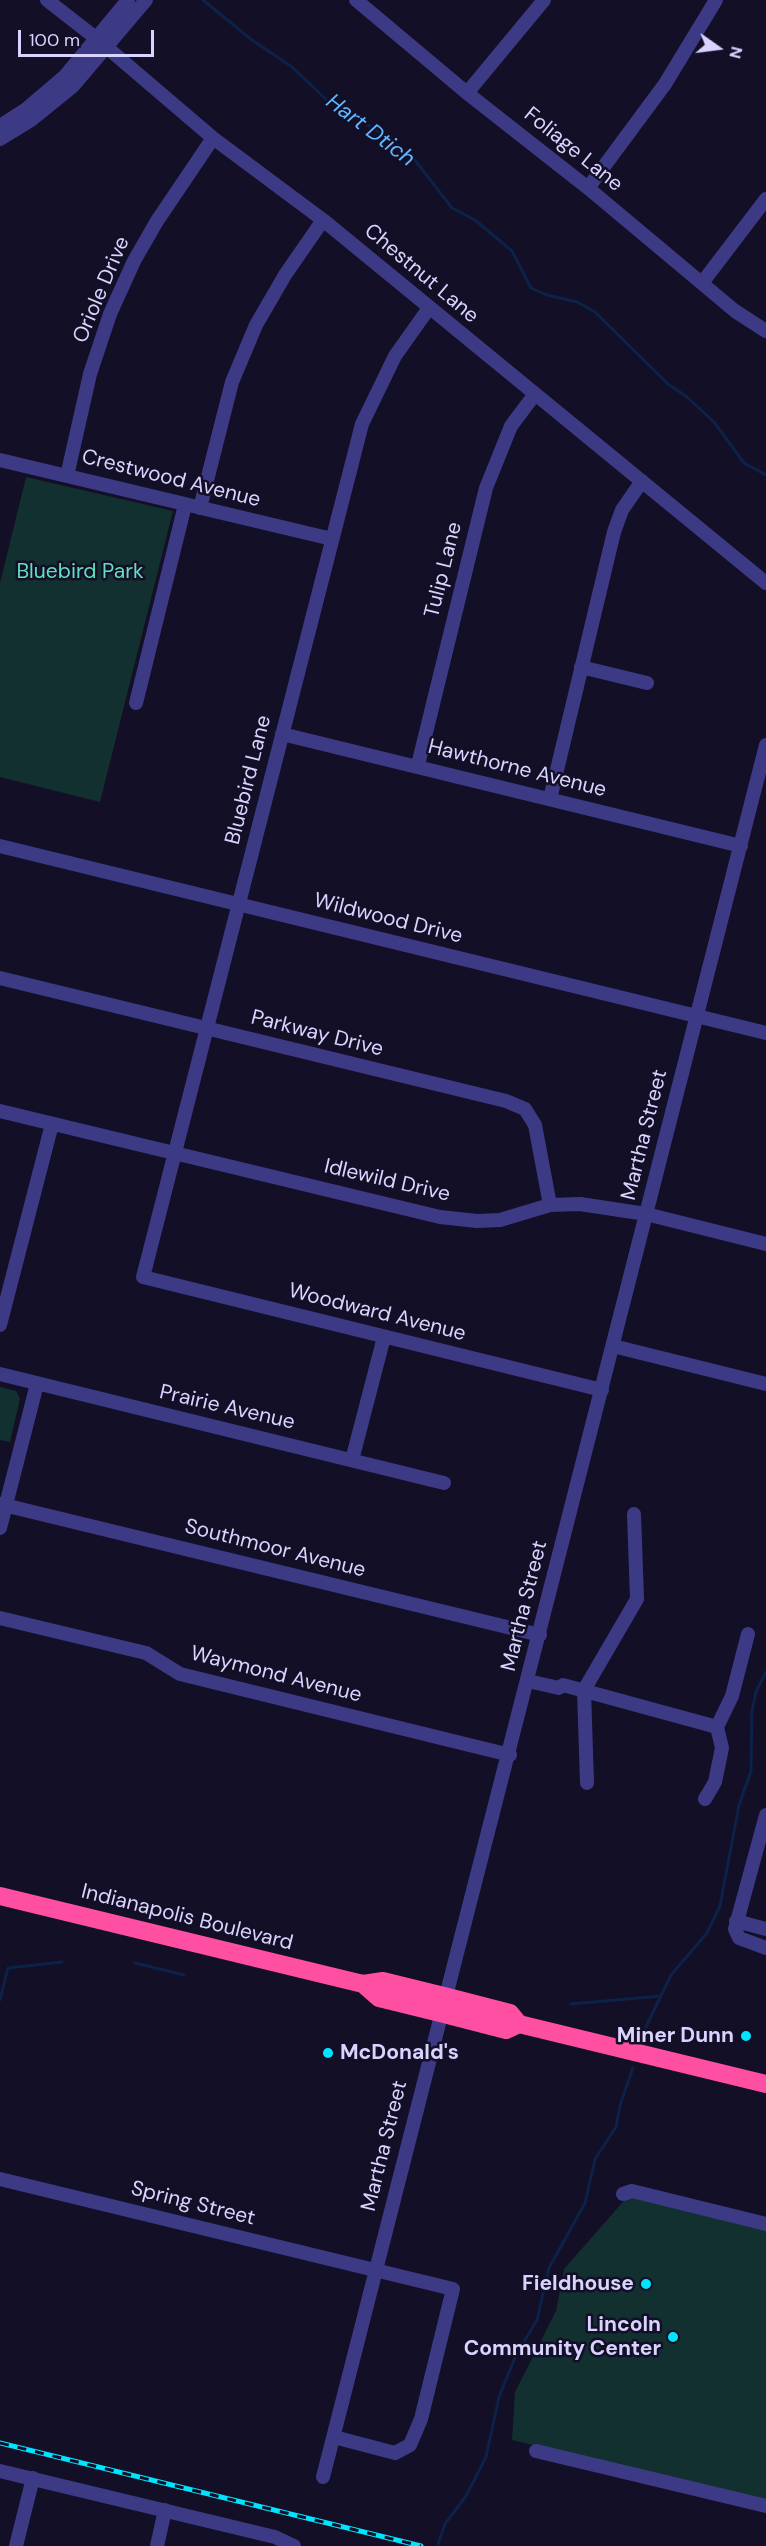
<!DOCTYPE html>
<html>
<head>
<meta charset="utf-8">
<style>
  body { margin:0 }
  #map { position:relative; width:766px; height:2546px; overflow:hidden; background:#130f26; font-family:"DM Sans",sans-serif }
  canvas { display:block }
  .north { position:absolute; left:688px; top:18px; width:60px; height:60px; -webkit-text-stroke:4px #130f26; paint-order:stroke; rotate:104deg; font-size:16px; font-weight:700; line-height:24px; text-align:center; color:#d9d4ff }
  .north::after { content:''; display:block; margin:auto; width:21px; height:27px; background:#d9d4ff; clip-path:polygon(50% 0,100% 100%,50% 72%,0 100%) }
  .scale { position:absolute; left:18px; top:30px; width:136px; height:27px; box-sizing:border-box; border:3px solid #d9d4ff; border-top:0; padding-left:8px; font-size:18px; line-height:21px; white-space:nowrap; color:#d9d4ff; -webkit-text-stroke:4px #130f26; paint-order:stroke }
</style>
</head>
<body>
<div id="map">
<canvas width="766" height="2546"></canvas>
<div class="north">N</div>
<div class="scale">100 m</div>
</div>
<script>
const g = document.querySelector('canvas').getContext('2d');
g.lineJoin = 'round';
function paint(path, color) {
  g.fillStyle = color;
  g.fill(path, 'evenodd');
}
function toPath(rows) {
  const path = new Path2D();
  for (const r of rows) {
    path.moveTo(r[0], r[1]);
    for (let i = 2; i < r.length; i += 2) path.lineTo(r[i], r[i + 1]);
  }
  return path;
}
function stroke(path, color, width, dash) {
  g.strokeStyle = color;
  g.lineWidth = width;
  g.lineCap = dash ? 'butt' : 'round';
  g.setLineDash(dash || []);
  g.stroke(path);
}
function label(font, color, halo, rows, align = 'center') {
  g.font = font + ' "DM Sans",sans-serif';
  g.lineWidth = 5;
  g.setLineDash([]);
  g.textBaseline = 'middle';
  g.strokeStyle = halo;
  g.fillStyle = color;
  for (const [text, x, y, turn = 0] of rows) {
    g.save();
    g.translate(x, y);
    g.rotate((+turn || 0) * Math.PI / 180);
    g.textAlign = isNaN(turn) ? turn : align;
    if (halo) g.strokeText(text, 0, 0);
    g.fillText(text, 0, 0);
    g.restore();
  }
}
paint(toPath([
  [26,477,173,511,100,802,0,777,0,583],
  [0,1387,16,1391,20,1399,10,1442,0,1440],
  [629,2195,766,2228,766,2501,512,2440,515,2392,556,2311,564,2269]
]), '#12302f');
stroke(toPath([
  [203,0,252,40,292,67,328,101,387,137,414,159,452,208,475,220,512,251,531,288,547,295,577,302,595,312,668,384,687,397,714,422,744,463,766,475],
  [135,1963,184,1975],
  [0,2000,8,1968,62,1962],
  [571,2004,661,1996],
  [642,2035,671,1975,707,1933,720,1906,739,1805,751,1771,752,1711,756,1692,766,1672],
  [438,2544,445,2524,466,2496,486,2457,499,2397,516,2355,537,2320,549,2268,585,2203,595,2159,616,2127,620,2105,633,2068]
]), '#0c2248', 3);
stroke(toPath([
  [47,0,97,39,213,138,323,220,766,583],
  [356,0,467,93,588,188,735,311,766,331],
  [467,93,544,0],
  [0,126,25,110,65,76,128,0],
  [0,139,31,120,73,86,146,0],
  [588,188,665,84,716,0],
  [702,283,766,199],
  [429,308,395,356,362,424,143,1277,602,1390],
  [0,460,332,539],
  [67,476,90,374,110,314,134,261,157,221,213,138],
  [200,508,232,382,256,325,285,275,323,220],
  [581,667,647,683],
  [136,703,185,505],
  [282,734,741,846],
  [418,765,486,488,511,426,535,394],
  [550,799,614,532,622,510,642,481],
  [0,846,766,1033],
  [0,978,506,1101,525,1109,535,1125,550,1205],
  [0,1111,440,1217,477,1221,500,1220,550,1205,580,1204,646,1214,766,1244],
  [0,1325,52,1124],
  [613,1346,766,1384],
  [0,1374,444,1483],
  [352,1460,384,1337],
  [0,1504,540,1635],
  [0,1528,37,1384],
  [0,1618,146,1653,180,1674,510,1755],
  [528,1681,559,1688,563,1685,717,1727],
  [587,1783,584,1690,637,1599,634,1514],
  [705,1799,715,1782,722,1748,717,1727,732,1696,748,1634],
  [766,1815,735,1929,739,1938,766,1948],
  [736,1921,766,1929],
  [0,2179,453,2289,421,2419,410,2445,395,2453,334,2437],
  [623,2194,632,2191,766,2224],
  [536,2451,766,2506],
  [0,2471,275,2537,294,2546],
  [323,2477,766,745],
  [16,2546,33,2478],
  [157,2546,165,2510]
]), '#3d3a85', 14);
stroke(toPath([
  [0,1896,363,1984,383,1981,448,1997,510,2013,519,2024],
  [363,1984,379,1998,440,2013,506,2030,519,2024,766,2084]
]), '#ff4fa3', 18);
const rail = toPath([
  [0,2443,421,2546]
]);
stroke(rail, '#00e5ff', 5);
stroke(rail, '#130f26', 3, [9]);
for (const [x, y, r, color] of [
  [746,2036,6,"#00e5ff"],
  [328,2053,6,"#00e5ff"],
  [646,2284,6,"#00e5ff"],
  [673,2337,6,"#00e5ff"]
]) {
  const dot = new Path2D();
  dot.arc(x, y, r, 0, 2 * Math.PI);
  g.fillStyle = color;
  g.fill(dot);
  stroke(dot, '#130f26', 2);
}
label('21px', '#d9d4ff', '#130f26', [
  ["Foliage Lane",573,150,39],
  ["Chestnut Lane",421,274,40],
  ["Oriole Drive",102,290,-67],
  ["Crestwood Avenue",171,479,14],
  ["Tulip Lane",444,570,-76],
  ["Hawthorne Avenue",517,769,14],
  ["Bluebird Lane",249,780,-76],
  ["Wildwood Drive",388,919,14],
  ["Parkway Drive",317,1034,14],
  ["Martha Street",645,1135,-76],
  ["Idlewild Drive",387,1181,13],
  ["Woodward Avenue",377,1313,14],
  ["Prairie Avenue",227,1408,13],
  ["Southmoor Avenue",275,1549,14],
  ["Martha Street",525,1606,-76],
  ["Waymond Avenue",276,1675,14],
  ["Indianapolis Boulevard",187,1918,14],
  ["Martha Street",385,2146,-76],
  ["Spring Street",193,2204,14]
]);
label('21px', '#5fe0c0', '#130f26', [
  ["Bluebird Park",80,572]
]);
label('bold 21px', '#d9d4ff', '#130f26', [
  ["Miner Dunn",734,2036],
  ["McDonald's",340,2053,"left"],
  ["Fieldhouse",634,2284],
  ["Lincoln",661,2325],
  ["Community Center",661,2349]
], 'right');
label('italic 22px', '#62b6ff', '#130f26', [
  ["Hart Dtich",370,131,37]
]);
</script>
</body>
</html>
